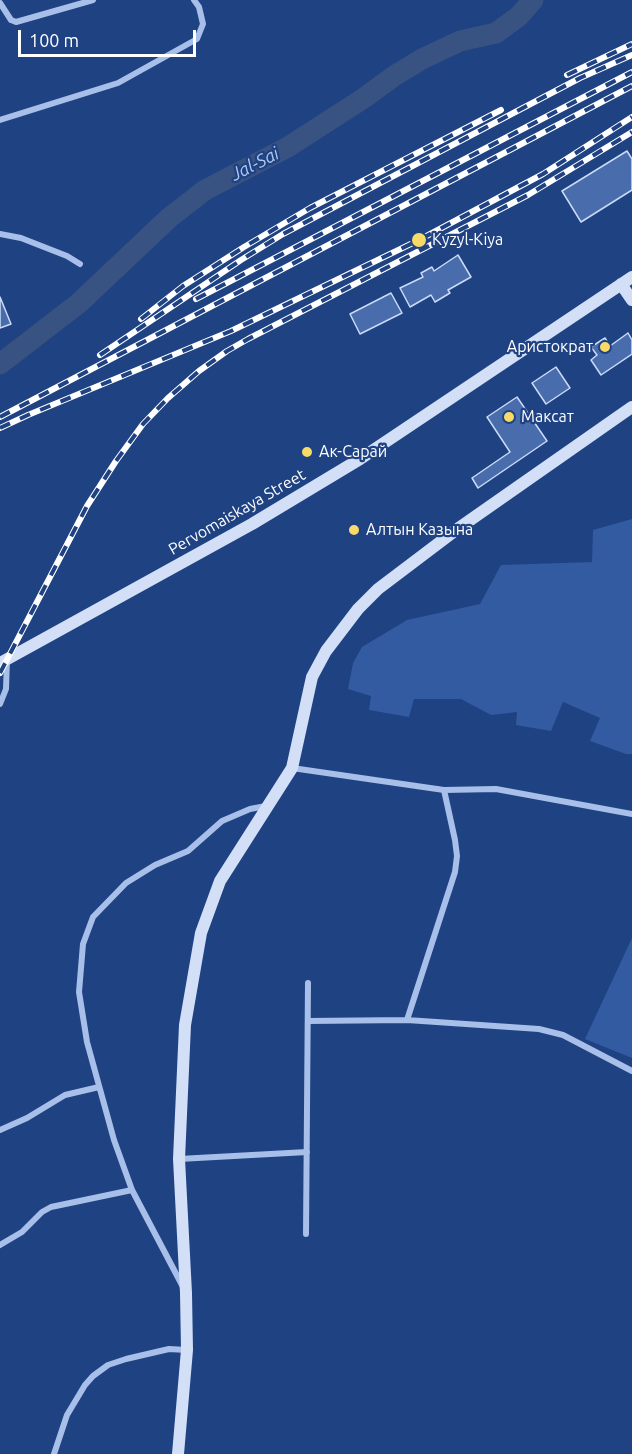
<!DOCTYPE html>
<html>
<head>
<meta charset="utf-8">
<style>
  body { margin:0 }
  #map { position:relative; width:632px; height:1454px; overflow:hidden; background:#1f4283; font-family:Ubuntu,sans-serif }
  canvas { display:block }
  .scale { position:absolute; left:18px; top:30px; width:178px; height:27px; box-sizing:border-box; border:3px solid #fff; border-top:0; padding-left:8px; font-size:18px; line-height:21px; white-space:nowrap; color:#fff; -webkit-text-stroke:4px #1f4283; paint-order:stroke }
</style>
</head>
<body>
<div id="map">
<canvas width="632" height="1454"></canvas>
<div class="scale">100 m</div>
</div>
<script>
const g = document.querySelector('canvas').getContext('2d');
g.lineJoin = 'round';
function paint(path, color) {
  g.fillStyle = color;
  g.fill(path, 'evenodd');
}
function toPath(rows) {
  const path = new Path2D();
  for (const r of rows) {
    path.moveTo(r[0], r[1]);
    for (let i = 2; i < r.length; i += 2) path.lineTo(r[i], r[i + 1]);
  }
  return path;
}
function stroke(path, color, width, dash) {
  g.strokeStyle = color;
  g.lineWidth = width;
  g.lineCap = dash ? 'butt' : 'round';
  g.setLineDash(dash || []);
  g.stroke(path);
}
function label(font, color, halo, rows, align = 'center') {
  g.font = font + ' Ubuntu,sans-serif';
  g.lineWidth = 4.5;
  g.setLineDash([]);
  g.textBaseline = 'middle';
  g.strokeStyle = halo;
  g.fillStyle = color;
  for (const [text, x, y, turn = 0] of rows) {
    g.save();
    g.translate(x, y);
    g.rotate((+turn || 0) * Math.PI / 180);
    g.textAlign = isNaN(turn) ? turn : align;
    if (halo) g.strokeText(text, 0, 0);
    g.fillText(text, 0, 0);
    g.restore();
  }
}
paint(toPath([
  [632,519,632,754,626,754,590,741,600,718,563,702,551,731,516,725,517,712,491,715,461,699,414,699,409,717,369,710,371,696,348,689,353,663,362,647,407,620,480,604,501,565,592,562,593,530],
  [632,938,632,1058,585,1039]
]), '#335ba1');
stroke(toPath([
  [0,364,79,303,169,218,205,190,288,147,364,98,394,76,422,59,460,41,496,33,519,16,533,0]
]), '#385281', 21);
const building = toPath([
  [627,151,632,159,632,190,581,222,562,191,627,151],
  [458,255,471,277,448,290,450,293,435,302,431,295,410,307,400,288,423,277,421,273,432,267,434,271,458,255],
  [391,293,402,313,360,334,350,314,391,293],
  [0,297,11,324,0,328,0,297],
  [628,333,632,340,632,354,601,375,591,360,597,355,591,347,605,338,610,346,628,333],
  [556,367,570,388,546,404,532,383,556,367],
  [517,397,547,441,478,488,472,478,510,452,487,417,517,397]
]);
paint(building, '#486cac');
stroke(building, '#cbdbf7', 1.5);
stroke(toPath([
  [0,3,11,20,16,22,93,0],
  [0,120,118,83,197,39,203,24,199,7,194,0],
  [0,234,21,238,67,256,80,264],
  [0,704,6,689,7,659],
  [292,768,444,790,496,789,632,814],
  [407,1020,455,872,457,856,455,840,444,790],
  [308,1021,407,1020,539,1029,563,1035,632,1071],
  [0,1130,27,1118,65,1095,99,1087],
  [179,1159,307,1152],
  [306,1234,308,983],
  [0,1245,22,1232,42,1212,51,1207,132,1190],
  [183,1287,132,1190,114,1140,87,1042,79,992,83,944,93,917,126,883,155,865,188,851,222,821,250,809,266,806],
  [54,1454,67,1415,85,1385,93,1376,108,1365,126,1359,169,1349,187,1350]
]), '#a7bfe9', 6);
stroke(toPath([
  [621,284,632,300],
  [0,663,252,524,360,459,632,277],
  [178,1454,187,1350,186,1293,179,1159,185,1025,201,933,220,881,292,768,312,677,326,651,358,609,378,589,456,530,632,407]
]), '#d2dff7', 12);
const rail = toPath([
  [567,75,632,44],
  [196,299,632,72],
  [141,319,183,286,244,247,310,208,501,110],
  [100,355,241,260,283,234,580,78,632,55],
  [0,417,632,86],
  [0,428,28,415,231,331,419,240,543,174,632,117],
  [0,673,87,506,116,461,143,424,168,398,199,371,227,351,248,339,528,195,632,132]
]);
stroke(rail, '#fff', 6);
stroke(rail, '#1f4283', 4, [11]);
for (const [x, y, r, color] of [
  [419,240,8,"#f7da67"],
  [605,347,6,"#f7da67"],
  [509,417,6,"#f7da67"],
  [307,452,6,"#f7da67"],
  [354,530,6,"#f7da67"]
]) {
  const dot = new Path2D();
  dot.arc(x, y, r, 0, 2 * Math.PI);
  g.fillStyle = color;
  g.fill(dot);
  stroke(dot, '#1f4283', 2);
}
label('16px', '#fff', '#1f4283', [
  ["Kyzyl-Kiya",432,240],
  ["Аристократ",593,347,"right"],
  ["Максат",521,417],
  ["Ак-Сарай",319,452],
  ["Алтын Казына",366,530]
], 'left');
label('16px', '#fff', '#1f4283', [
  ["Pervomaiskaya Street",237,512,-30]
]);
label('italic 18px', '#b2c9f1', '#1f4283', [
  ["Jal-Sai",255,164,-27]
]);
</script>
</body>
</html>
